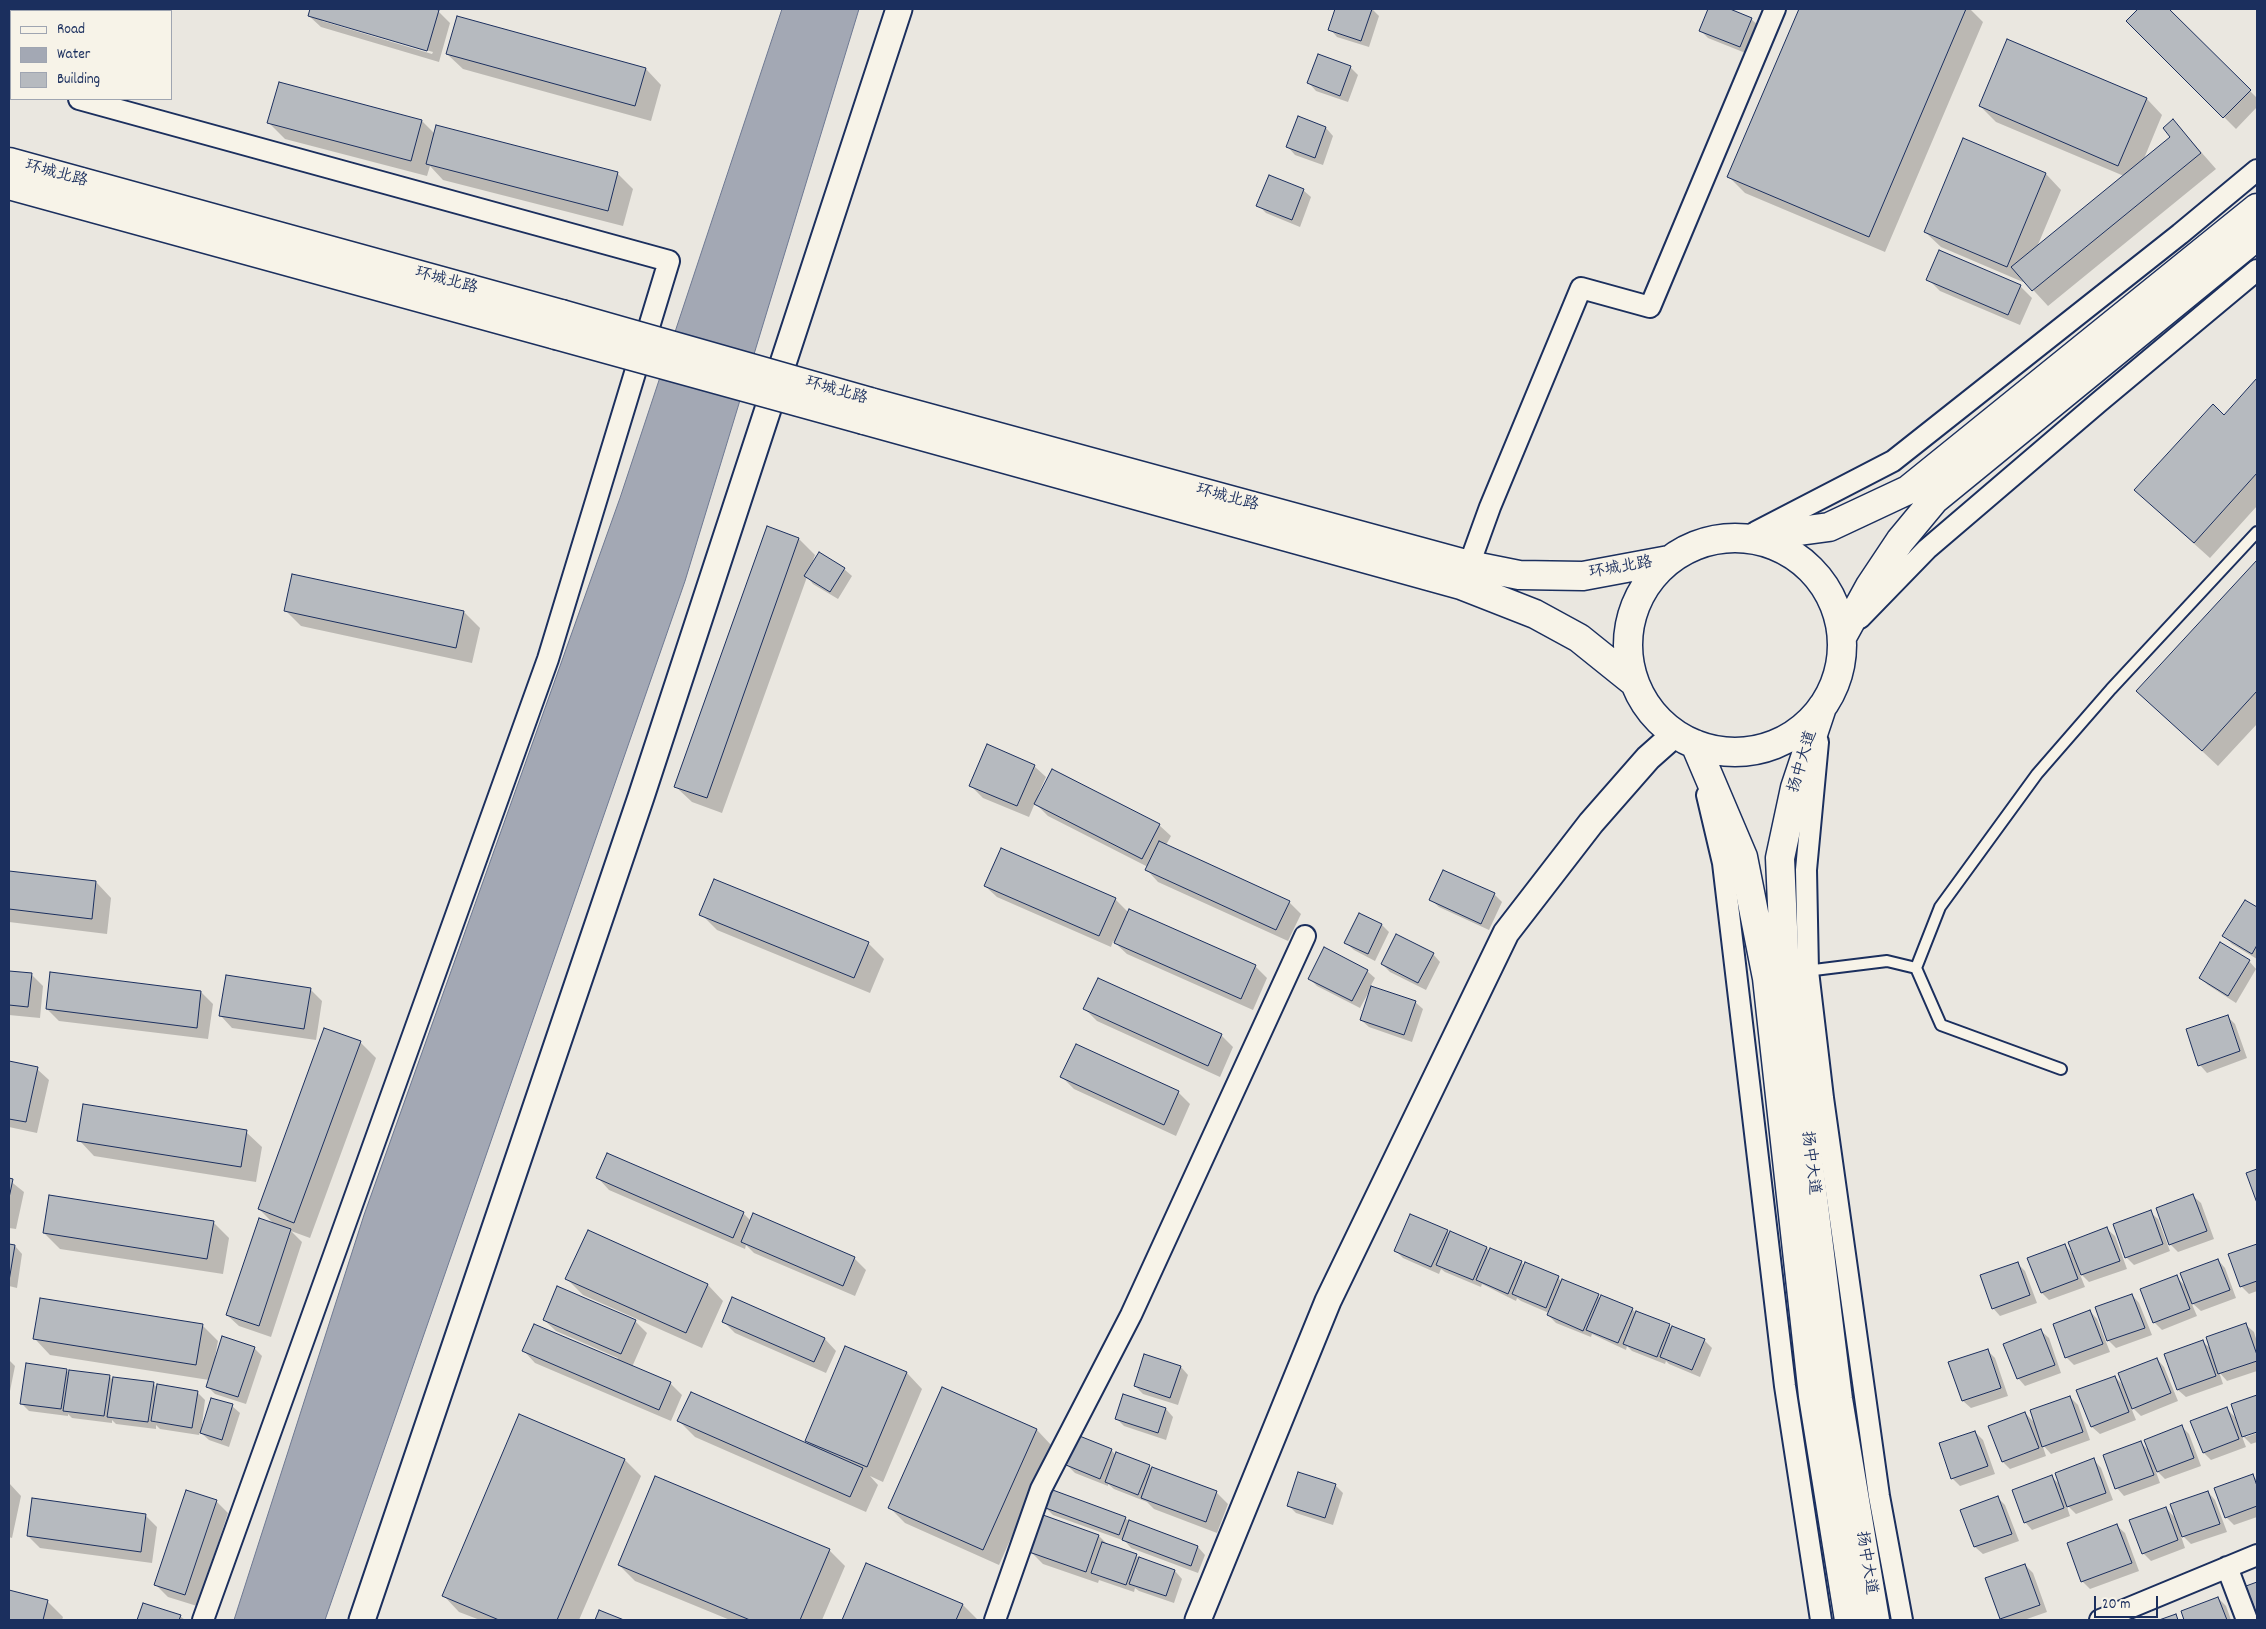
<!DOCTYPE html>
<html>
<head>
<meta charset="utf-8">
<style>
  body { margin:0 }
  #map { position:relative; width:2266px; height:1629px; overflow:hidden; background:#eae7e0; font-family:Dekko,sans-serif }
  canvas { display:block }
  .frame { position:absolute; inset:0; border:10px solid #1b2f5e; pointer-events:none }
  .legend { position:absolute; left:10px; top:10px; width:162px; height:90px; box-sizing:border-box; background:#f7f3e8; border:1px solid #9fa5b1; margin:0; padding:6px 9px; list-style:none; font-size:15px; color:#1b2f5e }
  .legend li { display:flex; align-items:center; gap:10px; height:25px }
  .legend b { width:25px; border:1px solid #9fa5b1 }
  .scale { position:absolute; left:2094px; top:1596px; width:64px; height:22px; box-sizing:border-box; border:2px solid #1b2f5e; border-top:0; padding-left:6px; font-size:15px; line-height:18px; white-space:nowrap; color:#1b2f5e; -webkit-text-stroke:4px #f7f3e8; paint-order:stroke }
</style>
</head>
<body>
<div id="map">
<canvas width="2266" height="1629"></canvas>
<div class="frame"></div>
<ul class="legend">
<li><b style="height:6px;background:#f7f3e8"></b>Road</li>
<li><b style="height:14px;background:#a3a8b4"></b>Water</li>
<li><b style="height:14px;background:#b6babf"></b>Building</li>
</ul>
<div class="scale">20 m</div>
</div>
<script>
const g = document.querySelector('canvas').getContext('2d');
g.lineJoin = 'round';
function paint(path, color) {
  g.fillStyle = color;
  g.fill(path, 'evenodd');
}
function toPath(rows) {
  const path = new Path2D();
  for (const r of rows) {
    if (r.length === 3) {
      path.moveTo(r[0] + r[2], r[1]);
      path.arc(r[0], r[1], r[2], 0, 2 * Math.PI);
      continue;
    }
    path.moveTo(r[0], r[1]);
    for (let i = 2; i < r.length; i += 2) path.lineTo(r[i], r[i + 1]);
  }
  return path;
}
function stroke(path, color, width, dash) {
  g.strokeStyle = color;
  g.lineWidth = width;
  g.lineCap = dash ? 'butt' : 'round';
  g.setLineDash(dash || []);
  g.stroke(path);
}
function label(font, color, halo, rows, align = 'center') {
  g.font = font + ' Dekko,"LXGW WenKai TC",sans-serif';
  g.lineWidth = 5;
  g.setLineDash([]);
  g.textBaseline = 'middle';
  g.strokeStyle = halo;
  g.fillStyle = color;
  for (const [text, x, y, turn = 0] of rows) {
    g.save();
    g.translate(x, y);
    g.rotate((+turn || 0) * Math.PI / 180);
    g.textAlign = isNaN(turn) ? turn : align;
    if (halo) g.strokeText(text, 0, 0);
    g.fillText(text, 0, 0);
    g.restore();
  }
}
const water = toPath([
  [782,9,859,9,685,581,325,1620,234,1620,364,1215,620,498,782,9]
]);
paint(water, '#a3a8b4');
stroke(water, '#6d7892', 1);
paint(toPath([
  [311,9,430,9,438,11,450,23,439,62,321,27,309,16],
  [322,19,433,52,432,54,322,21],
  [1336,9,1372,9,1379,16,1369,47,1337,37,1330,29],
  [1709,9,1726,9,1751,19,1759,26,1748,54,1708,38,1700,30],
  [1800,9,1970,9,1983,22,1885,252,1745,193,1729,177],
  [2140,9,2168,9,2257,98,2257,107,2236,129,2128,21],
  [2008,40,2147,99,2162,115,2143,161,2172,137,2173,120,2216,169,2048,306,2024,280,2023,282,1941,247,1925,232,1964,140,2046,174,2061,190,2037,247,2124,176,1996,122,1980,106],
  [447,54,646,69,661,85,651,121,463,69],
  [1350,67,1358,75,1348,102,1316,91,1309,83],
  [280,84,422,121,435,134,617,173,633,189,623,226,443,180,430,166,427,176,285,139,269,123],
  [1326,128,1333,136,1323,165,1295,155,1288,147],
  [1303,190,1311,197,1300,227,1266,213,1258,205],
  [1928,279,2020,286,2032,298,2020,325,1940,291],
  [2257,380,2257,506,2210,558,2152,506,2224,416],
  [799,539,815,555,811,566,844,569,852,576,838,599,813,584,807,577,722,813,692,802,676,787],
  [2257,562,2257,724,2218,766,2138,691],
  [293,575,464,612,480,628,472,663,301,626,285,610],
  [1034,766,1046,777,1038,795,1159,825,1171,836,1166,845,1289,902,1301,914,1288,941,1158,882,1147,870,1148,867,1048,816,1035,803,1029,817,983,798,971,786],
  [9,872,96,882,111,898,107,934,9,922],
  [985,886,1115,899,1129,913,1255,966,1267,978,1253,1010,1127,954,1113,941,1111,947,997,897],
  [1494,894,1502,902,1489,930,1439,907,1431,900],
  [2245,901,2257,909,2257,959,2232,944,2224,936],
  [701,914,868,943,884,959,870,993,717,930],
  [1360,914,1382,925,1389,932,1375,961,1354,950,1346,943],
  [1433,954,1440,962,1426,990,1390,972,1382,964],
  [2249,961,2256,969,2236,1003,2208,985,2200,978],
  [1367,971,1375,978,1370,987,1415,1002,1423,1009,1412,1042,1369,1027,1361,1020,1371,988,1360,1008,1317,986,1310,979],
  [9,972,31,974,43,986,40,1018,9,1015],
  [1099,980,1221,1035,1233,1047,1220,1077,1097,1021,1085,1009],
  [310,989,322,1001,316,1040,232,1028,221,1016],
  [201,992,213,1004,208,1039,59,1021,47,1009],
  [2227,1016,2235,1024,2247,1058,2207,1073,2200,1065],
  [360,1042,376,1058,310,1238,291,1231,302,1242,271,1337,239,1326,227,1315,275,1225,259,1209],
  [9,1062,37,1069,49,1080,37,1133,9,1127],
  [1062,1077,1178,1092,1190,1104,1176,1136,1074,1089],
  [246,1132,262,1147,256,1182,94,1156,79,1140],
  [598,1178,743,1213,751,1221,854,1258,866,1270,855,1296,754,1253,746,1245,745,1249,609,1190],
  [9,1180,24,1192,16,1229,9,1228],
  [2193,1196,2201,1203,2214,1239,2178,1252,2170,1244],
  [2150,1212,2158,1219,2170,1251,2134,1265,2126,1257],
  [213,1222,229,1238,223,1274,60,1249,44,1233],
  [2107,1229,2115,1236,2127,1269,2089,1282,2079,1272,2085,1287,2049,1300,2042,1293,2064,1245,2075,1256],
  [1447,1231,1450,1234,1487,1248,1490,1251,1491,1249,1521,1262,1525,1266,1558,1278,1562,1282,1601,1298,1632,1309,1637,1314,1704,1340,1712,1348,1700,1377,1669,1364,1666,1361,1665,1364,1632,1351,1627,1346,1626,1350,1592,1334,1591,1337,1556,1323,1548,1315,1549,1313,1521,1301,1517,1298,1516,1301,1482,1284,1481,1287,1445,1272,1441,1269,1439,1274,1403,1258,1395,1250],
  [588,1232,708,1285,723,1301,702,1348,583,1295,567,1279],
  [9,1245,15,1246,22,1254,17,1288,9,1286],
  [2257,1245,2257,1291,2249,1294,2241,1286,2230,1255],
  [2218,1260,2225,1268,2236,1298,2201,1311,2191,1302,2197,1316,2162,1330,2154,1322,2177,1277,2186,1287],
  [2018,1264,2025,1271,2037,1303,2000,1316,1993,1308],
  [2132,1295,2139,1303,2152,1335,2116,1348,2108,1340],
  [733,1299,825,1339,836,1351,826,1373,735,1333,723,1321],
  [2090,1311,2097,1319,2110,1352,2074,1365,2066,1357],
  [544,1320,635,1321,647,1333,632,1367,670,1383,682,1395,671,1421,535,1363,524,1351,617,1360,618,1358,556,1331],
  [202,1325,218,1341,215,1357,254,1348,262,1356,246,1404,215,1394,207,1386,209,1380,50,1355,35,1339],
  [2246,1325,2254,1332,2257,1342,2257,1371,2227,1381,2219,1372,2223,1384,2186,1397,2178,1390,2166,1355,2202,1341,2212,1350],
  [2041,1331,2049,1338,2061,1373,2025,1386,2018,1378],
  [1987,1350,1995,1358,2008,1396,1971,1408,1963,1401,1950,1363],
  [1145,1356,1181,1367,1188,1375,1178,1405,1143,1394,1135,1386],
  [2157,1359,2164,1367,2178,1401,2141,1416,2130,1405,2136,1420,2100,1434,2092,1427,2115,1377,2126,1388],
  [9,1360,15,1366,9,1396],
  [66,1370,70,1374,110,1377,113,1380,153,1383,157,1388,197,1392,205,1400,201,1432,232,1406,240,1413,229,1447,209,1440,200,1432,199,1435,160,1429,156,1425,156,1429,116,1424,112,1420,112,1423,72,1418,68,1414,68,1416,29,1411,21,1403],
  [907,1373,922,1389,883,1482,870,1476,878,1485,866,1512,695,1437,679,1421,813,1447,806,1440],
  [943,1388,1037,1430,1052,1446,999,1565,905,1523,889,1507],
  [1124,1395,1166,1409,1173,1417,1166,1440,1124,1426,1116,1418],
  [2070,1397,2078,1405,2090,1440,2051,1454,2042,1444,2046,1456,2010,1469,2003,1462,1989,1427,2025,1413,2036,1424],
  [2257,1397,2257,1430,2246,1434,2246,1437,2257,1433,2257,1442,2251,1444,2241,1434,2246,1447,2211,1460,2204,1453,2227,1409,2237,1419,2233,1405],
  [520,1416,625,1460,641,1476,579,1620,480,1620,459,1612,444,1596],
  [2182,1427,2189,1434,2201,1466,2165,1479,2155,1469,2160,1483,2124,1496,2117,1488,2141,1443,2151,1453],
  [1975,1432,1983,1440,1995,1474,1960,1486,1952,1478],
  [1111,1450,1116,1455,1216,1492,1228,1504,1217,1533,1154,1509,1147,1502,1114,1489,1108,1484,1108,1486,1075,1473,1067,1465],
  [2094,1460,2101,1468,2113,1500,2076,1514,2066,1504,2070,1516,2032,1530,2025,1522,2051,1476,2061,1486],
  [1299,1473,1336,1486,1343,1493,1333,1525,1296,1513,1288,1505],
  [2253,1476,2257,1480,2257,1517,2234,1525,2226,1517],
  [9,1483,21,1496,12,1538,9,1537],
  [2208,1492,2215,1500,2227,1532,2191,1544,2180,1533,2185,1548,2151,1561,2143,1553,2166,1508,2177,1520],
  [1998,1498,2005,1505,2019,1541,1983,1554,1975,1547,1962,1511],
  [216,1501,228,1513,197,1606,168,1597,156,1585],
  [1045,1507,1125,1518,1129,1521,1198,1547,1205,1555,1198,1573,1131,1548,1125,1541,1053,1515],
  [145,1515,157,1527,152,1563,40,1548,28,1536],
  [2117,1526,2125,1533,2139,1571,2090,1589,2082,1581],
  [1099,1536,1109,1546,1175,1571,1182,1579,1174,1603,1139,1591,1135,1588,1134,1592,1099,1580,1098,1583,1043,1564,1031,1552],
  [829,1550,845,1566,822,1620,730,1620,635,1581,619,1565],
  [867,1564,963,1605,978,1620,843,1620],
  [2025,1565,2033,1573,2047,1612,2024,1620,2003,1620,2001,1618],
  [9,1592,47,1601,63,1617,62,1620,9,1620],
  [2218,1598,2226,1606,2231,1620,2186,1620,2182,1612],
  [144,1604,180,1616,185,1620,139,1620]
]), '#0003');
const building = toPath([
  [310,9,435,9,439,10,427,51,308,16,310,9],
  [1335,9,1372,9,1361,41,1328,30,1335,9],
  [1708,9,1730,9,1752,18,1740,47,1699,31,1708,9],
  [1799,9,1966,9,1869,237,1727,177,1799,9],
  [2138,9,2169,9,2251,90,2223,118,2126,21,2138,9],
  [457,16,646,68,635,106,446,54,457,16],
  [2007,39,2147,98,2118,166,1979,106,2007,39],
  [1318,54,1351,66,1340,96,1307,83,1318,54],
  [279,82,422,120,411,161,267,123,279,82],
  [1298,116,1326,127,1315,158,1286,147,1298,116],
  [2173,119,2201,153,2032,291,2011,267,2170,137,2163,128,2173,119],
  [436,125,618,172,608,211,426,164,436,125],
  [1963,138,2046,173,2007,267,1924,232,1963,138],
  [1269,175,1304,189,1292,220,1256,206,1269,175],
  [1939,250,2021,285,2008,315,1926,280,1939,250],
  [2257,378,2257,473,2194,543,2134,490,2213,404,2224,415,2257,378],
  [767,526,799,538,707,798,674,787,767,526],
  [819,552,845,568,830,592,804,576,819,552],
  [2257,560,2257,691,2202,751,2136,691,2257,560],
  [292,574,464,611,456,648,284,611,292,574],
  [987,744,1035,765,1017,806,969,786,987,744],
  [1052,769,1160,824,1142,859,1034,804,1052,769],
  [1159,841,1290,901,1276,930,1145,870,1159,841],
  [1001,848,1116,898,1099,936,984,886,1001,848],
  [1443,870,1495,893,1481,924,1429,900,1443,870],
  [9,871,96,881,92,919,9,909,9,871],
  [714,879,869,942,854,978,699,915,714,879],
  [2245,900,2257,907,2257,945,2252,954,2222,936,2245,900],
  [1129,909,1256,965,1241,999,1114,943,1129,909],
  [1359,913,1382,924,1368,954,1344,943,1359,913],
  [1396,934,1434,953,1418,983,1381,964,1396,934],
  [2220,942,2250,960,2228,996,2199,978,2220,942],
  [1324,947,1368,970,1352,1001,1308,979,1324,947],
  [9,971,32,973,28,1007,9,1005,9,971],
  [50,972,201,991,197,1028,46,1009,50,972],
  [226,975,311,988,304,1029,219,1016,226,975],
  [1098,978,1222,1034,1208,1066,1083,1009,1098,978],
  [1371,986,1416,1001,1404,1035,1360,1020,1371,986],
  [2228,1015,2240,1051,2198,1066,2186,1029,2228,1015],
  [324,1028,361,1041,294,1223,258,1209,324,1028],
  [1076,1044,1179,1091,1164,1125,1060,1077,1076,1044],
  [9,1061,38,1067,26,1122,9,1119,9,1061],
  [83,1104,247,1130,241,1167,77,1141,83,1104],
  [607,1153,744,1212,733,1238,596,1178,607,1153],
  [2257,1169,2257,1203,2246,1173,2257,1169],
  [9,1178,13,1179,9,1198,9,1178],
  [2193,1194,2207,1231,2169,1245,2156,1208,2193,1194],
  [49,1195,214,1221,207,1259,43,1233,49,1195],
  [2151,1210,2163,1244,2125,1258,2113,1224,2151,1210],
  [753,1213,855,1257,843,1286,741,1242,753,1213],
  [1410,1214,1448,1230,1431,1267,1394,1251,1410,1214],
  [259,1218,291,1229,259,1326,226,1315,259,1218],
  [2107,1227,2120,1261,2081,1275,2068,1242,2107,1227],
  [588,1230,708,1284,686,1333,565,1279,588,1230],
  [1450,1231,1487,1247,1473,1280,1436,1265,1450,1231],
  [9,1244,15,1245,9,1281,9,1244],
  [2065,1244,2078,1279,2041,1293,2027,1258,2065,1244],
  [2257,1244,2257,1281,2240,1287,2228,1254,2257,1244],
  [1490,1248,1522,1261,1508,1294,1476,1280,1490,1248],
  [2218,1259,2230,1290,2192,1304,2180,1273,2218,1259],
  [1525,1262,1559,1276,1546,1308,1512,1294,1525,1262],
  [2018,1262,2030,1295,1992,1309,1980,1275,2018,1262],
  [2177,1275,2190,1309,2153,1323,2140,1289,2177,1275],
  [1562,1279,1599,1294,1583,1331,1547,1315,1562,1279],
  [557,1286,636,1320,621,1354,543,1320,557,1286],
  [2132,1294,2145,1328,2107,1341,2095,1307,2132,1294],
  [1601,1295,1633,1308,1618,1343,1586,1330,1601,1295],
  [732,1297,825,1338,814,1362,722,1322,732,1297],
  [40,1298,203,1324,196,1365,33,1339,40,1298],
  [2090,1310,2103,1344,2065,1358,2053,1324,2090,1310],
  [1636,1311,1670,1324,1657,1357,1623,1344,1636,1311],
  [2246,1323,2257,1355,2257,1361,2218,1374,2206,1337,2246,1323],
  [534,1324,671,1382,659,1410,522,1351,534,1324],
  [1672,1326,1705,1339,1692,1370,1660,1357,1672,1326],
  [2041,1329,2055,1365,2017,1379,2003,1344,2041,1329],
  [222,1336,255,1347,238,1397,206,1387,222,1336],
  [2203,1340,2216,1376,2177,1390,2164,1354,2203,1340],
  [845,1346,907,1372,867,1467,805,1441,845,1346],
  [1988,1349,2001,1388,1962,1401,1948,1362,1988,1349],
  [1144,1354,1181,1366,1170,1398,1134,1386,1144,1354],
  [2157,1358,2171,1393,2132,1409,2118,1373,2157,1358],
  [26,1363,67,1369,61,1409,20,1404,26,1363],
  [69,1370,110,1375,104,1416,63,1411,69,1370],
  [2115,1376,2129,1412,2091,1427,2076,1390,2115,1376],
  [113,1377,154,1382,148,1422,107,1417,113,1377],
  [157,1384,198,1391,192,1428,151,1421,157,1384],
  [942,1387,1037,1429,983,1550,888,1508,942,1387],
  [691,1392,863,1468,850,1497,677,1421,691,1392],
  [1123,1394,1166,1408,1158,1433,1115,1419,1123,1394],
  [2257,1395,2257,1432,2242,1437,2231,1404,2257,1395],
  [2070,1396,2083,1432,2042,1447,2030,1410,2070,1396],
  [211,1398,233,1404,222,1440,200,1433,211,1398],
  [2227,1407,2239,1439,2203,1453,2190,1421,2227,1407],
  [2025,1412,2039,1448,2002,1462,1988,1426,2025,1412],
  [519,1414,625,1459,557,1620,499,1620,442,1596,519,1414],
  [2182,1425,2194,1458,2157,1472,2144,1440,2182,1425],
  [1975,1431,1988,1466,1951,1479,1939,1443,1975,1431],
  [1077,1435,1112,1449,1100,1479,1066,1465,1077,1435],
  [2141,1441,2154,1475,2115,1489,2103,1455,2141,1441],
  [1116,1452,1150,1465,1138,1495,1105,1482,1116,1452],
  [2094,1458,2106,1493,2067,1507,2055,1473,2094,1458],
  [1152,1467,1217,1491,1206,1522,1141,1498,1152,1467],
  [1298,1472,1336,1484,1325,1518,1287,1506,1298,1472],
  [2253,1474,2257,1486,2257,1506,2225,1518,2214,1488,2253,1474],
  [2052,1475,2064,1508,2024,1523,2012,1490,2052,1475],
  [655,1476,830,1549,800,1620,750,1620,618,1565,655,1476],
  [1050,1489,1126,1517,1119,1535,1043,1507,1050,1489],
  [186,1490,217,1500,185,1595,154,1585,186,1490],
  [2208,1491,2220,1524,2182,1537,2170,1504,2208,1491],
  [1998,1496,2012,1534,1974,1547,1960,1510,1998,1496],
  [32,1498,146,1514,141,1552,27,1536,32,1498],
  [2166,1507,2178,1540,2142,1554,2129,1520,2166,1507],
  [1043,1515,1099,1535,1086,1572,1029,1552,1043,1515],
  [1129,1520,1198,1546,1191,1566,1122,1540,1129,1520],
  [2117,1524,2132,1563,2081,1582,2067,1543,2117,1524],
  [1102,1542,1137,1554,1126,1585,1091,1573,1102,1542],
  [1139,1557,1175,1570,1166,1596,1129,1584,1139,1557],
  [866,1563,963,1604,956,1620,842,1620,866,1563],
  [2025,1564,2040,1605,2000,1619,1985,1578,2025,1564],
  [2257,1582,2257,1615,2246,1586,2257,1582],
  [9,1590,48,1600,43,1620,9,1620,9,1590],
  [2218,1597,2227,1620,2184,1620,2181,1611,2218,1597],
  [143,1603,181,1615,179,1620,137,1620,143,1603],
  [599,1610,624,1620,595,1620,599,1610],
  [2176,1614,2178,1620,2159,1620,2176,1614]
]);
paint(building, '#b6babf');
stroke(building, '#1b2f5e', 1);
const service = toPath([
  [1806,971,1887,961,1916,968],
  [2061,1069,1941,1025,1916,968,1940,907,2037,774,2111,689,2257,532]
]);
const minor = toPath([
  [9,79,11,80],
  [79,99,669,261,548,659,203,1620],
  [1756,532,1893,461,2180,234,2257,170],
  [1469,565,1490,507,1581,288,1650,307,1775,9],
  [1860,618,1927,549,2099,402,2257,270],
  [1818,742,1806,870,1808,971,1823,1098,1879,1496,1902,1620],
  [1707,795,1723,863,1785,1386,1821,1620],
  [2227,1567,2247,1620],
  [995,1620,1041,1489,1131,1315,1305,936],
  [2100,1620,2257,1555]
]);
const tertiary = toPath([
  [362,1620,641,797,899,9],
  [1198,1620,1328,1301,1506,933,1591,823,1648,758,1675,734]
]);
const primary = toPath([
  [9,162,561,314],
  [9,185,556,335],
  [870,402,1469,565,1519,575,1583,576,1669,560],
  [864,420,1461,585,1535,614,1579,638,1635,683],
  [1755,537,1829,527,1908,490,2257,208],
  [1735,645,107],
  [1842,637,1870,586,1900,541,1934,500,2257,236],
  [1822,707,1795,788,1780,858,1785,973,1838,1399,1875,1620],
  [1695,744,1743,857,1767,978,1813,1396,1849,1620]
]);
stroke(service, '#1b2f5e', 14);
stroke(minor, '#1b2f5e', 24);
stroke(tertiary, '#1b2f5e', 29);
stroke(primary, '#1b2f5e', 31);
stroke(service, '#f7f3e8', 10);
stroke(minor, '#f7f3e8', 20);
stroke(tertiary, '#f7f3e8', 25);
stroke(primary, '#f7f3e8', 28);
const primaryBridge = toPath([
  [561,314,870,402],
  [556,335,864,420]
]);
stroke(primaryBridge, '#1b2f5e', 31, []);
stroke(primaryBridge, '#f7f3e8', 28);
label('16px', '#1b2f5e', '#f7f3e8', [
  ["环城北路",56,175,15],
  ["环城北路",446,282,15],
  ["环城北路",836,392,16],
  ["环城北路",1227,499,15],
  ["环城北路",1621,569,-10],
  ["扬中大道",1804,762,-73],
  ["扬中大道",1809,1163,83],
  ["扬中大道",1865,1563,81]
]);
</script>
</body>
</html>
